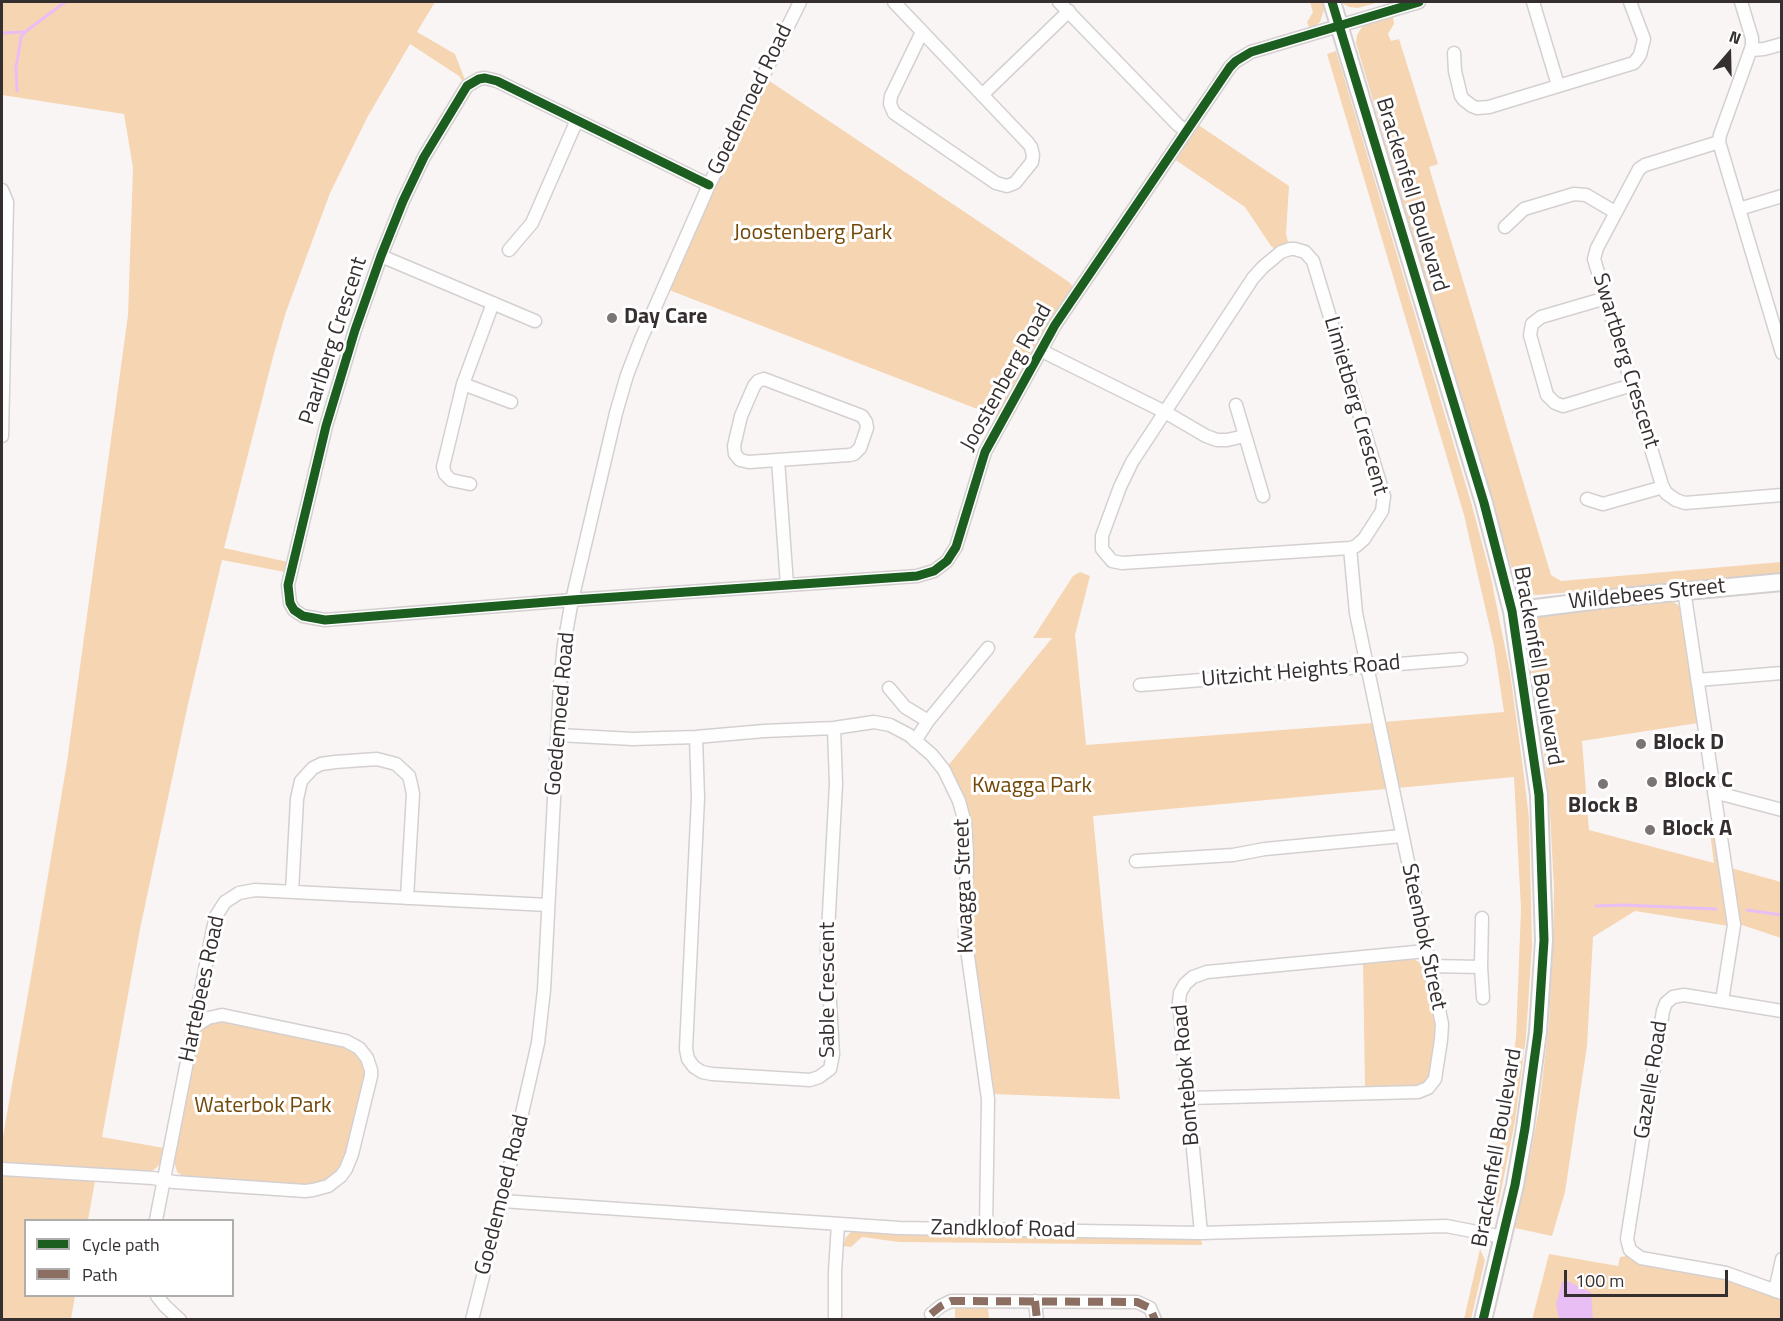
<!DOCTYPE html>
<html>
<head>
<meta charset="utf-8">
<style>
  body { margin:0 }
  #map { position:relative; width:1783px; height:1321px; overflow:hidden; background:#faf5f5; font-family:"Titillium Web",sans-serif }
  canvas { display:block }
  .frame { position:absolute; inset:0; border:3px solid #362f30; pointer-events:none }
  .legend { position:absolute; left:24px; top:1219px; width:210px; height:78px; box-sizing:border-box; background:#fff; border:2px solid #afacac; margin:0; padding:8px 10px; list-style:none; font-size:18px; color:#362f30 }
  .legend li { display:flex; align-items:center; gap:12px; height:30px }
  .legend b { width:30px; border:2px solid #afacac }
  .north { position:absolute; left:1699px; top:24px; width:60px; height:60px; -webkit-text-stroke:4px #fff; paint-order:stroke; rotate:20deg; font-size:16px; font-weight:700; line-height:24px; text-align:center; color:#362f30 }
  .north::after { content:''; display:block; margin:auto; width:21px; height:27px; background:#362f30; clip-path:polygon(50% 0,100% 100%,50% 72%,0 100%) }
  .scale { position:absolute; left:1564px; top:1270px; width:164px; height:27px; box-sizing:border-box; border:3px solid #362f30; border-top:0; padding-left:8px; font-size:18px; line-height:21px; white-space:nowrap; color:#362f30; -webkit-text-stroke:4px #fff; paint-order:stroke }
</style>
</head>
<body>
<div id="map">
<canvas width="1783" height="1321"></canvas>
<div class="frame"></div>
<ul class="legend">
<li><b style="height:8px;background:#1b5e20"></b>Cycle path</li>
<li><b style="height:8px;background:#8d6e63"></b>Path</li>
</ul>
<div class="north">N</div>
<div class="scale">100 m</div>
</div>
<script>
const g = document.querySelector('canvas').getContext('2d');
g.lineJoin = 'round';
function paint(path, color) {
  g.fillStyle = color;
  g.fill(path, 'evenodd');
}
function toPath(rows) {
  const path = new Path2D();
  for (const r of rows) {
    path.moveTo(r[0], r[1]);
    for (let i = 2; i < r.length; i += 2) path.lineTo(r[i], r[i + 1]);
  }
  return path;
}
function stroke(path, color, width, dash) {
  g.strokeStyle = color;
  g.lineWidth = width;
  g.lineCap = dash ? 'butt' : 'round';
  g.setLineDash(dash || []);
  g.stroke(path);
}
function label(font, color, halo, rows, align = 'center') {
  g.font = font + ' "Titillium Web",sans-serif';
  g.lineWidth = 6;
  g.setLineDash([]);
  g.textBaseline = 'middle';
  g.strokeStyle = halo;
  g.fillStyle = color;
  for (const [text, x, y, turn = 0] of rows) {
    g.save();
    g.translate(x, y);
    g.rotate((+turn || 0) * Math.PI / 180);
    g.textAlign = isNaN(turn) ? turn : align;
    if (halo) g.strokeText(text, 0, 0);
    g.fillText(text, 0, 0);
    g.restore();
  }
}
paint(toPath([
  [2,2,435,2,417,32,455,54,465,80,463,82,459,76,410,44,368,116,330,193,286,312,274,353,224,548,288,562,285,572,222,560,188,704,140,929,102,1137,164,1148,160,1164,155,1169,148,1172,2,1162,2,1142,32,971,67,762,128,315,133,168,124,114,2,95],
  [1310,2,1325,2,1325,7,1320,22,1310,30,1307,22,1313,12],
  [1340,2,1379,2,1358,8,1349,7],
  [1393,16,1394,24,1388,34,1391,41,1399,39,1438,164,1429,167,1551,575,1561,581,1781,562,1781,574,1537,595,1529,594,1521,589,1516,583,1356,43,1357,35,1362,27,1368,24],
  [1336,51,1471,502,1490,573,1510,672,1524,776,1529,818,1531,900,1532,945,1526,1037,1515,1121,1499,1201,1494,1213,1489,1218,1478,1220,1479,1215,1487,1215,1497,1178,1516,1038,1521,909,1514,777,1397,788,1383,722,1504,712,1494,646,1464,515,1327,54],
  [768,80,1069,282,1074,288,1030,357,998,417,669,290,716,185],
  [1197,124,1289,186,1286,234,1288,242,1275,249,1271,246,1245,207,1174,159],
  [1080,572,1090,576,1075,635,1086,745,1373,723,1386,789,1093,816,1120,1099,992,1094,970,931,972,852,947,767,1052,638,1033,638,1073,576],
  [1642,601,1672,601,1678,605,1682,612,1698,723,1582,741,1589,830,1714,863,1709,825,1713,824,1729,926,1635,911,1593,937,1587,1046,1565,1192,1552,1236,1515,1228,1528,1168,1539,1108,1549,1024,1553,944,1554,889,1550,813,1544,752,1525,632,1531,620,1542,615,1580,612],
  [1731,868,1781,882,1781,938,1739,924],
  [1411,958,1421,963,1425,970,1436,1022,1436,1029,1431,1074,1426,1081,1419,1087,1365,1088,1363,962],
  [218,1021,347,1046,356,1051,365,1066,365,1077,347,1152,341,1166,337,1172,326,1181,306,1186,184,1177,177,1172,174,1161,199,1032,205,1024],
  [2,1175,95,1181,88,1220,26,1220,26,1296,75,1296,71,1319,2,1319],
  [860,1231,1198,1237,1202,1242,1202,1245,899,1242,862,1237,851,1247,843,1246,846,1237,851,1232],
  [1480,1249,1485,1260,1471,1319,1464,1319],
  [1549,1254,1618,1266,1620,1257,1626,1256,1640,1264,1723,1278,1741,1283,1781,1299,1781,1319,1532,1320],
  [959,1305,988,1307,989,1319,955,1319,955,1308]
]), '#f6d5b3');
paint(toPath([
  [1565,1280,1591,1292,1593,1319,1559,1319,1556,1304,1562,1282]
]), '#e9bef4');
stroke(toPath([
  [2,33,23,32],
  [17,91,16,68,21,37,25,32,65,2],
  [1596,906,1624,905,1716,909],
  [1747,910,1782,915]
]), '#e9bef4', 3);
const street = toPath([
  [894,2,1028,143,1031,147,1033,155,1032,162,1015,183,1007,186,996,183,894,113,890,104,891,96,922,32],
  [1059,2,1178,125,1186,131],
  [1533,2,1558,85],
  [1741,2,1752,38,1752,46,1720,135,1719,142,1782,353],
  [1751,50,1764,49,1782,44],
  [1454,53,1455,71,1461,96,1464,100,1472,106,1477,108,1489,107,1634,63,1640,55,1644,39,1630,2],
  [982,95,1069,11],
  [1719,142,1645,165,1639,169,1597,248,1594,259,1662,485,1666,493,1676,500,1685,503,1782,495],
  [709,185,497,81,485,78,479,79,467,86,424,157,403,201,381,256,355,330,326,426,288,585,290,603,294,610,303,616,325,620,572,600,917,576,934,571,947,561,956,547,985,452,1055,325,1230,67,1236,61,1251,52,1419,2],
  [2,190,7,202,2,436],
  [1739,209,1782,196],
  [1505,227,1524,209,1574,194,1586,195,1615,212],
  [1290,249,1295,249,1305,252,1313,261,1384,496,1382,511,1364,539,1356,546,1350,548,1122,563,1112,561,1102,549,1102,536,1120,487,1132,462,1253,278,1263,267,1281,252,1290,249],
  [509,250,532,223,577,120],
  [381,256,535,321],
  [1606,298,1541,317,1532,324,1530,335,1547,395,1555,403,1563,406,1632,385],
  [1042,349,1048,354,1165,412,1206,436,1217,440,1227,440,1245,436],
  [764,379,862,416,866,422,867,428,860,448,854,454,849,455,749,462,740,460,735,454,734,446,741,416,754,386,758,381,764,379],
  [463,384,511,402],
  [1236,405,1263,496],
  [778,460,787,585],
  [470,484,451,480,445,474,443,467,463,384,493,303],
  [1587,499,1603,504,1663,487],
  [1684,590,1734,925,1722,1001],
  [1698,680,1782,673],
  [1140,685,1461,659],
  [889,688,905,707,928,721],
  [558,735,633,739,696,737,764,731,834,728,874,722,890,725,909,735,932,755,944,770,959,801,965,823,967,853,965,935,988,1099,986,1230],
  [696,737,698,798,686,1049,688,1059,694,1067,702,1072,712,1074,810,1080,819,1077,830,1069,833,1054,827,950,836,784,834,728],
  [915,741,928,721,988,648],
  [1714,792,1782,810],
  [1136,861,1233,855,1265,849,1402,836],
  [292,892,297,799,301,781,313,768,321,764,335,762,377,759,396,764,409,776,411,784,413,794,407,898],
  [1482,918,1481,967,1483,998],
  [1429,966,1481,967],
  [1782,1011,1684,995,1673,997,1666,1003,1663,1011,1627,1239,1630,1250,1641,1258,1726,1273,1782,1293],
  [1189,1098,1418,1092,1428,1088,1435,1079,1441,1040,1442,1024,1356,613,1350,548],
  [2,1169,153,1178,174,1182,305,1191,313,1190,328,1186,341,1176,346,1169,352,1154,371,1076,371,1070,367,1058,359,1048,346,1041,222,1015,208,1018,194,1027],
  [502,1201,899,1228,1201,1233,1446,1226,1503,1237],
  [156,1220,213,929,216,916,225,902,239,893,255,890,548,905],
  [1201,1233,1179,1002,1180,993,1185,984,1193,977,1207,972,1426,951],
  [1775,1291,1782,1259],
  [157,1296,165,1306,180,1320],
  [1035,1301,1037,1320],
  [931,1314,941,1306,951,1301,1137,1302,1150,1308,1155,1320],
  [472,1320,502,1201,538,1043,544,990,560,684,564,644,572,600,616,413,627,375,641,339,709,185,800,2],
  [835,1320,835,1272,838,1224]
]);
const secondary = toPath([
  [1332,2,1484,503,1512,611,1539,795,1544,940,1538,1032,1525,1128,1515,1185,1483,1320],
  [1512,611,1623,597,1782,582]
]);
stroke(street, '#d5d0d0', 15);
stroke(secondary, '#d5d0d0', 20);
stroke(street, '#fefefe', 12);
stroke(secondary, '#fefefe', 16);
stroke(toPath([
  [1035,1301,1037,1320],
  [931,1314,941,1306,951,1301,1137,1302,1150,1308,1155,1320]
]), '#8d6e63', 8, [15, 8]);
stroke(toPath([
  [1332,2,1484,503,1512,611,1539,795,1544,940,1538,1032,1525,1128,1515,1185,1483,1320],
  [709,185,497,81,485,78,479,79,467,86,424,157,403,201,381,256,355,330,326,426,288,585,290,603,294,610,303,616,325,620,572,600,917,576,934,571,947,561,956,547,985,452,1055,325,1230,67,1236,61,1251,52,1419,2]
]), '#1b5e20', 9);
for (const [x, y, r, color] of [
  [612,318,6,"#7b7475"],
  [1641,744,6,"#7b7475"],
  [1652,782,6,"#7b7475"],
  [1603,784,6,"#7b7475"],
  [1650,830,6,"#7b7475"]
]) {
  const dot = new Path2D();
  dot.arc(x, y, r, 0, 2 * Math.PI);
  g.fillStyle = color;
  g.fill(dot);
  stroke(dot, '#fff', 2);
}
label('22px', '#362f30', '#fff', [
  ["Goedemoed Road",751,100,-64],
  ["Brackenfell Boulevard",1411,195,73],
  ["Paarlberg Crescent",334,341,-72],
  ["Swartberg Crescent",1625,361,73],
  ["Joostenberg Road",1007,378,-61],
  ["Limietberg Crescent",1355,406,74],
  ["Wildebees Street",1647,595,-6],
  ["Brackenfell Boulevard",1537,666,80],
  ["Uitzicht Heights Road",1301,672,-5],
  ["Goedemoed Road",561,714,-85],
  ["Kwagga Street",965,886,-92],
  ["Steenbok Street",1423,937,78],
  ["Hartebees Road",203,989,-78],
  ["Sable Crescent",829,990,-90],
  ["Bontebok Road",1187,1075,-95],
  ["Gazelle Road",1652,1080,-81],
  ["Brackenfell Boulevard",1498,1148,-80],
  ["Goedemoed Road",503,1195,-76],
  ["Zandkloof Road",1003,1230,1]
]);
label('22px', '#724809', '#fff', [
  ["Joostenberg Park",813,234],
  ["Kwagga Park",1032,787],
  ["Waterbok Park",263,1107]
]);
label('bold 22px', '#362f30', '#fff', [
  ["Day Care",624,318],
  ["Block D",1653,744],
  ["Block C",1664,782],
  ["Block B",1603,807,"center"],
  ["Block A",1662,830]
], 'left');
</script>
</body>
</html>
